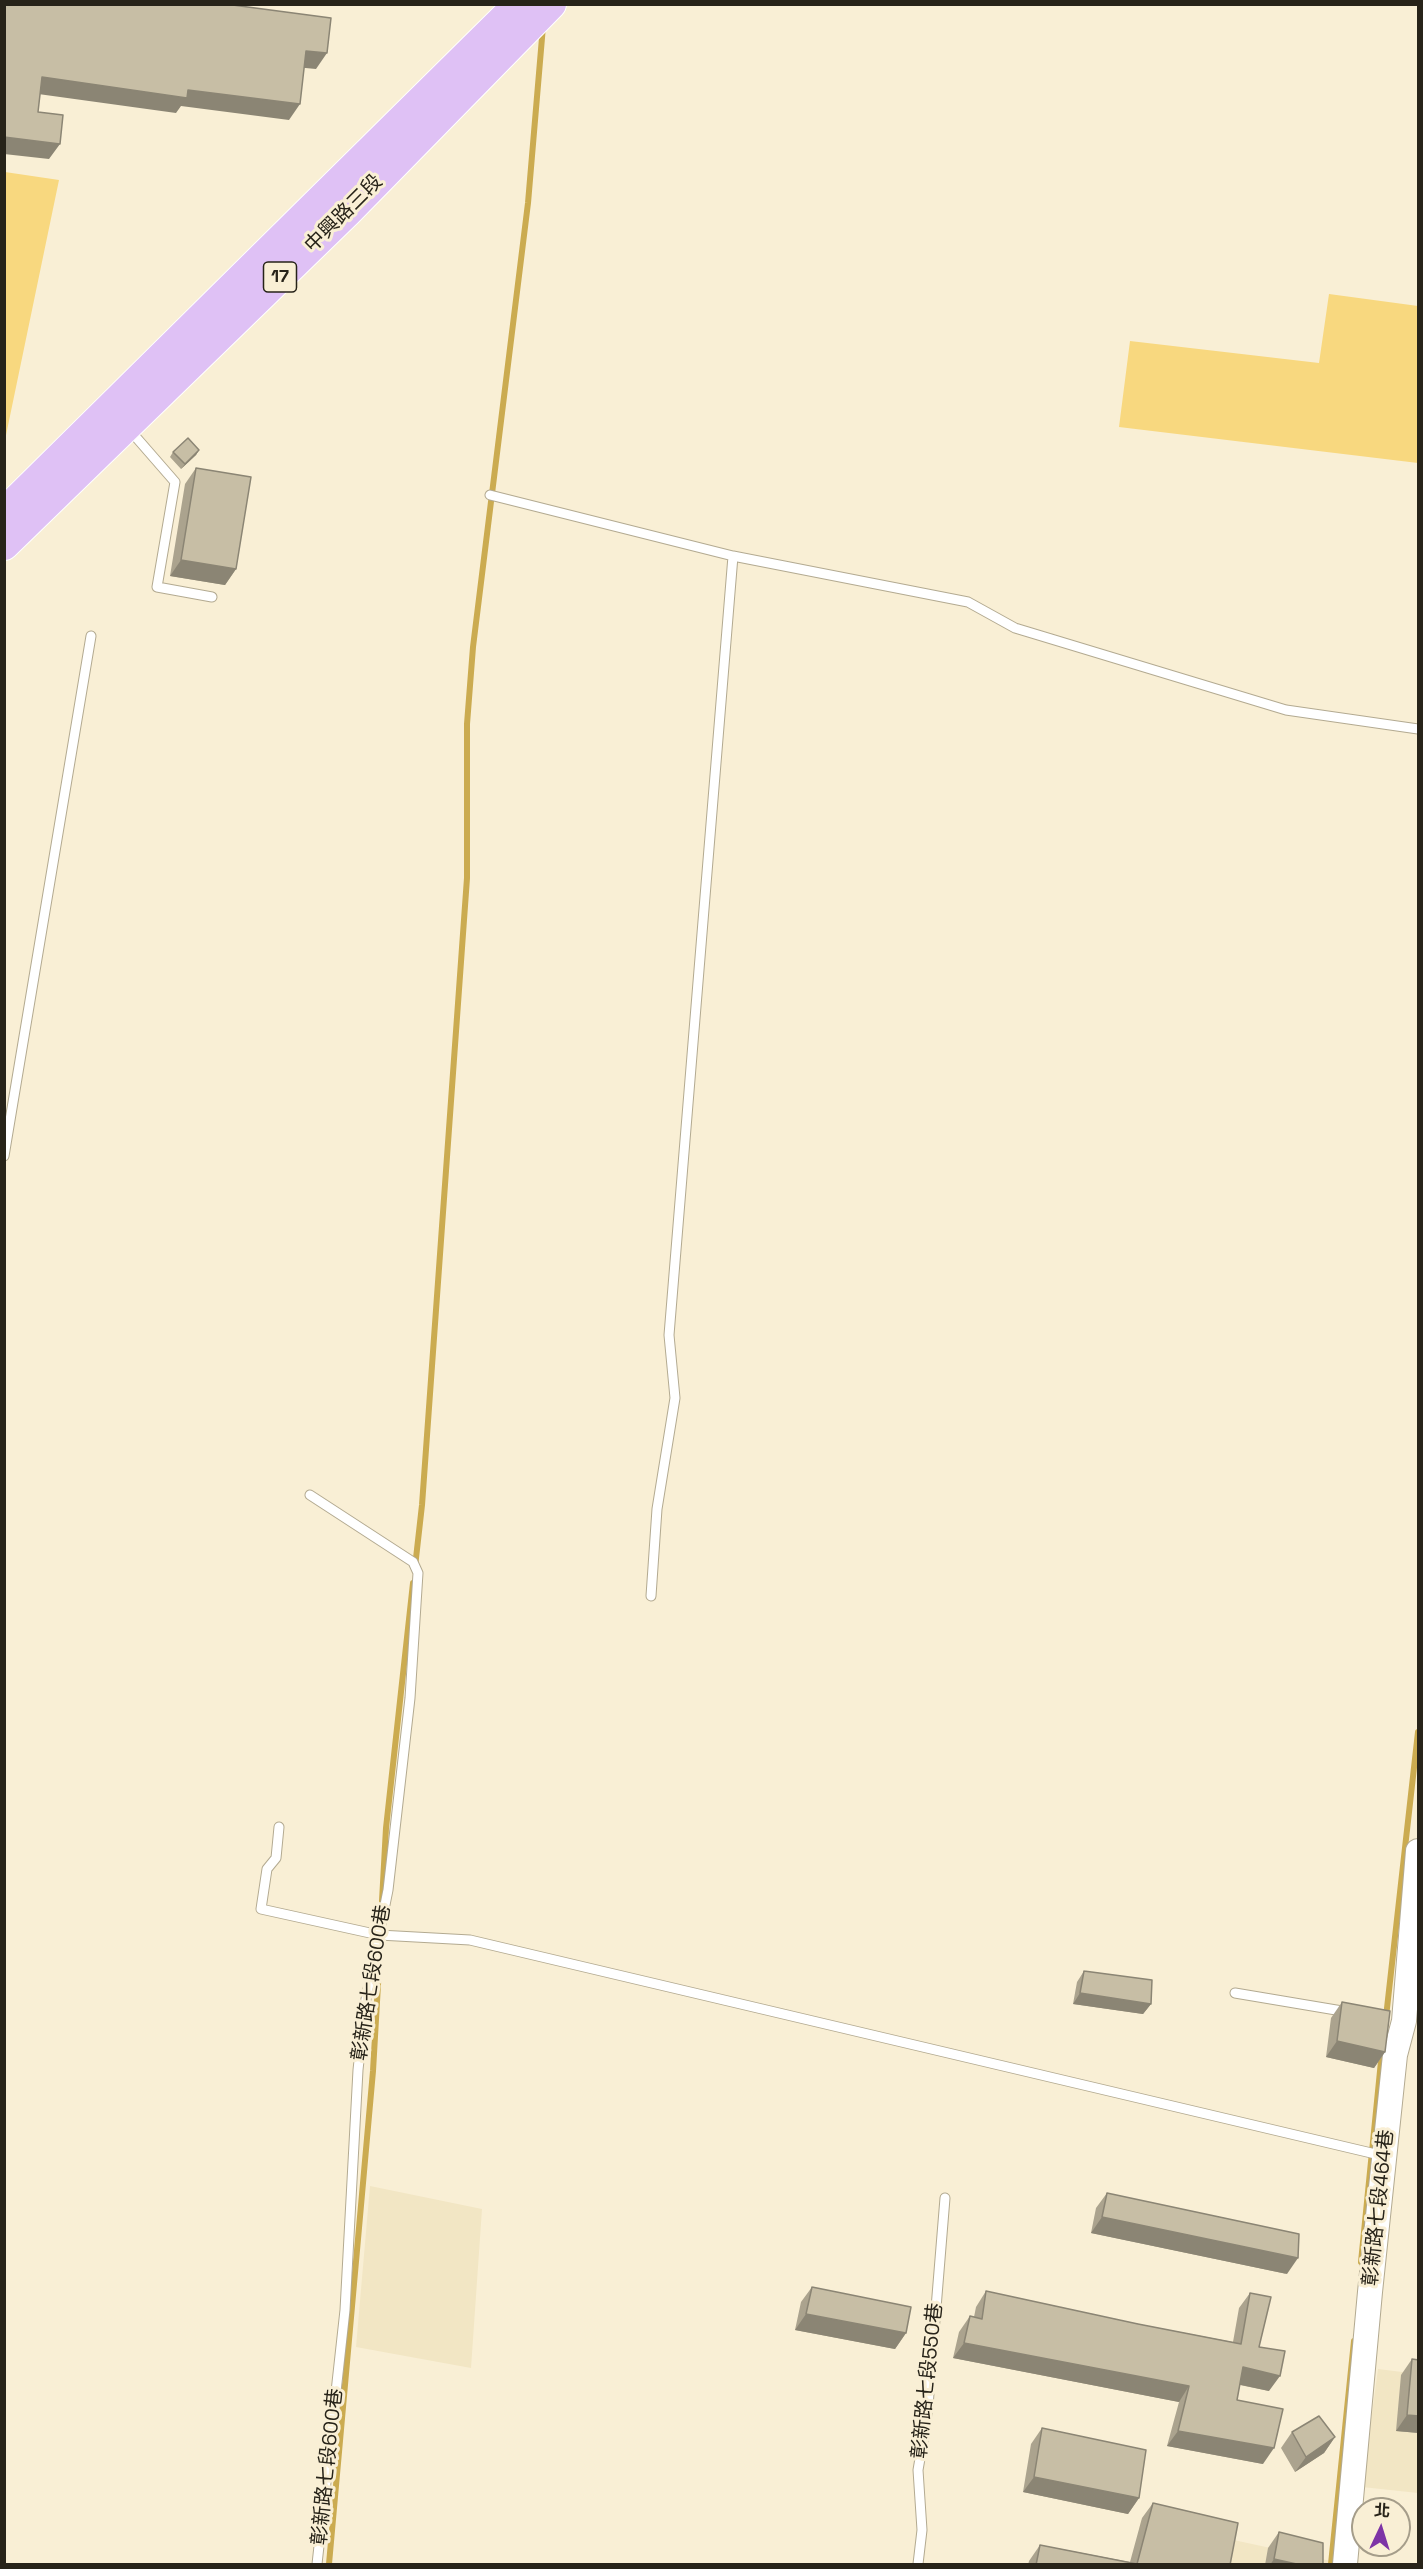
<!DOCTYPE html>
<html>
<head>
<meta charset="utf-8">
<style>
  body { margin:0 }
  #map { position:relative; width:1423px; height:2569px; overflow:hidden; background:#f9efd5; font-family:"Space Grotesk","Noto Sans TC",sans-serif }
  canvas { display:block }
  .frame { position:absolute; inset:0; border:6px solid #272319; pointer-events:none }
  .north { position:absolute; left:1351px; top:2497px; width:60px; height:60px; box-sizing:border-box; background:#f9efd5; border:2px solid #a59d8a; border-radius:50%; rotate:4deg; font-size:16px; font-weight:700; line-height:24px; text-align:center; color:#272319 }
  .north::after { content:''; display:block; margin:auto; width:21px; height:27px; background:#7d34a6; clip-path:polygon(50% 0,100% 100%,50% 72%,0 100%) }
</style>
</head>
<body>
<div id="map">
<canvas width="1423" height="2569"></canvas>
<div class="frame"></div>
<div class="north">北</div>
</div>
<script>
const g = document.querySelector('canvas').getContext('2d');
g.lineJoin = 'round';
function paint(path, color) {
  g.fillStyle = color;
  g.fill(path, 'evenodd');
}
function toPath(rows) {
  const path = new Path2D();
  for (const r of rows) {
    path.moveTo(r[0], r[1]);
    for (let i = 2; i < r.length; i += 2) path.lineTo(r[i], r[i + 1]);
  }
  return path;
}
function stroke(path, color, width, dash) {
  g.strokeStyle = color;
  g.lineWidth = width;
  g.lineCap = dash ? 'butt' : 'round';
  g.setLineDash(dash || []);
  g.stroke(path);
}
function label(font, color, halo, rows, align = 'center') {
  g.font = font + ' "Space Grotesk","Noto Sans TC",sans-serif';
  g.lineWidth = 6;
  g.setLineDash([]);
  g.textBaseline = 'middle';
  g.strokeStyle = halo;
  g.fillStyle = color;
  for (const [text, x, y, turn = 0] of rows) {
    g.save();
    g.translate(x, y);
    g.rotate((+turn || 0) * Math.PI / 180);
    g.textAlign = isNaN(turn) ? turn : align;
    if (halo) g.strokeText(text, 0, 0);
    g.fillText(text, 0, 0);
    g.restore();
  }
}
paint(toPath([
  [370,2186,482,2209,471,2368,356,2347],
  [1378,2369,1418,2374,1418,2493,1362,2487],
  [1141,2520,1340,2563,1340,2564,1132,2564]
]), '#f2e6c4');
paint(toPath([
  [5,172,59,180,5,440,4,173],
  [1329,294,1418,306,1418,463,1119,427,1130,341,1319,363]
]), '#f8d87f');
stroke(toPath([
  [415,1567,422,1505,467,878,467,724,473,647,528,203,543,26],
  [382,1901,386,1828,413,1583],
  [1386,2017,1418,1732],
  [1361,2262,1382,2051],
  [329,2564,373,2071,380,1950],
  [1331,2564,1354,2341]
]), '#cbab50', 6);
const service = toPath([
  [128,428,175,482,157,587,212,597],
  [490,495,733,556,968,602,1015,628,1286,710,1418,729],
  [4,1156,91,636],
  [310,1495,413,1562,418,1573,410,1698,388,1890,365,2004,358,2070,345,2310,317,2564],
  [651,1596,657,1509,675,1398,669,1335,733,556],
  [279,1827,276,1858,267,1869,261,1909,379,1935,470,1940,1384,2156],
  [1235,1993,1348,2012],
  [918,2564,922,2530,918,2470,927,2418,945,2198]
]);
const tertiary = toPath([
  [1345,2564,1370,2292,1395,2055,1404,2021,1418,1851]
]);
const primary = toPath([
  [4,513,519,4],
  [4,545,347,212,551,4]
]);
stroke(service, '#b3aa91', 11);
stroke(tertiary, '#b3aa91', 26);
stroke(primary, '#fff', 32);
stroke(service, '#fff', 9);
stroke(tertiary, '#fff', 24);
stroke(primary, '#dfc1f5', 30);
paint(toPath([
  [199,450,196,455,181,469,170,457,173,452],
  [196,468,236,569,225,585,170,576,185,484],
  [1084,1971,1151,2004,1143,2014,1073,2004,1077,1982],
  [1342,2002,1385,2052,1374,2068,1326,2057,1331,2018],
  [1107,2193,1287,2274,1091,2233,1096,2208],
  [812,2287,906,2333,895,2349,795,2330,801,2302],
  [986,2291,1138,2324,1233,2342,1239,2308,1250,2293,1259,2347,1269,2391,1240,2385,1237,2400,1263,2464,1167,2446,1179,2402,953,2358,959,2332,970,2316,974,2317,976,2307],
  [1412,2359,1419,2360,1419,2433,1396,2431,1401,2375],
  [1042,2428,1139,2498,1128,2514,1023,2492,1031,2444],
  [1292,2432,1335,2437,1324,2453,1295,2472,1281,2448],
  [1153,2503,1230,2565,1028,2565,1029,2561,1040,2545,1130,2562,1142,2518],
  [1279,2532,1323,2565,1265,2565,1268,2548]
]), '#aba38e');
paint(toPath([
  [306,51,327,53,316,69,295,67],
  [42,77,188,90,300,104,289,120,181,106,176,113,31,93],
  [4,137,60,144,49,159,4,154],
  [199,450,196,455,181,469,185,464],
  [181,560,236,569,225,585,170,576],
  [1080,1993,1151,2004,1143,2014,1073,2004],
  [1337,2041,1385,2052,1374,2068,1326,2057],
  [1102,2217,1298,2258,1287,2274,1091,2233],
  [806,2314,906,2333,895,2349,795,2330],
  [964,2343,1189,2386,1179,2402,953,2358],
  [1243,2367,1280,2376,1269,2391,1232,2383],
  [1407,2415,1419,2416,1419,2433,1396,2431],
  [1178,2431,1274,2448,1263,2464,1167,2446],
  [1335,2437,1324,2453,1295,2472,1306,2457],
  [1034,2477,1139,2498,1128,2514,1023,2492],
  [1274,2559,1301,2565,1270,2565]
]), '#8b8574');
const building = toPath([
  [4,4,225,4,331,18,327,53,306,51,300,104,188,90,187,98,42,77,38,112,63,115,60,144,4,137,4,4],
  [188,438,199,450,185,464,173,452,188,438],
  [196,468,251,477,236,569,181,560,196,468],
  [1084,1971,1152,1980,1151,2004,1080,1993,1084,1971],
  [1342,2002,1390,2011,1385,2052,1337,2041,1342,2002],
  [1107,2193,1299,2234,1298,2258,1102,2217,1107,2193],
  [812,2287,911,2307,906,2333,806,2314,812,2287],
  [986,2291,1138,2324,1241,2344,1250,2293,1271,2297,1259,2347,1285,2351,1280,2376,1243,2367,1237,2400,1283,2409,1274,2448,1178,2431,1189,2386,964,2343,970,2316,982,2319,986,2291],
  [1412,2359,1419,2360,1419,2416,1407,2415,1412,2359],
  [1319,2416,1335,2437,1306,2457,1292,2432,1319,2416],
  [1042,2428,1146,2450,1139,2498,1034,2477,1042,2428],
  [1153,2503,1238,2523,1230,2565,1036,2565,1040,2545,1137,2564,1153,2503],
  [1279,2532,1323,2543,1323,2565,1301,2565,1274,2559,1279,2532]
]);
paint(building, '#c7bea5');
stroke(building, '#8b8574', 1.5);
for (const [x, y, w] of [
  [280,277,33]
]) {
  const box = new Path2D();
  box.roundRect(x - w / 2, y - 15, w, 30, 4.5);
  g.fillStyle = '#f9efd5';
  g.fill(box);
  stroke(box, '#272319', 1.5);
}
label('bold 18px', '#272319', null, [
  ["17",280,277]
]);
label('20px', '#272319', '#f9efd5', [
  ["中興路三段",344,214,-45],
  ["彰新路七段600巷",372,1983,-81],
  ["彰新路七段464巷",1379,2208,-84],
  ["彰新路七段550巷",928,2381,-84],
  ["彰新路七段600巷",328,2467,-84]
]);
</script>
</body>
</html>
